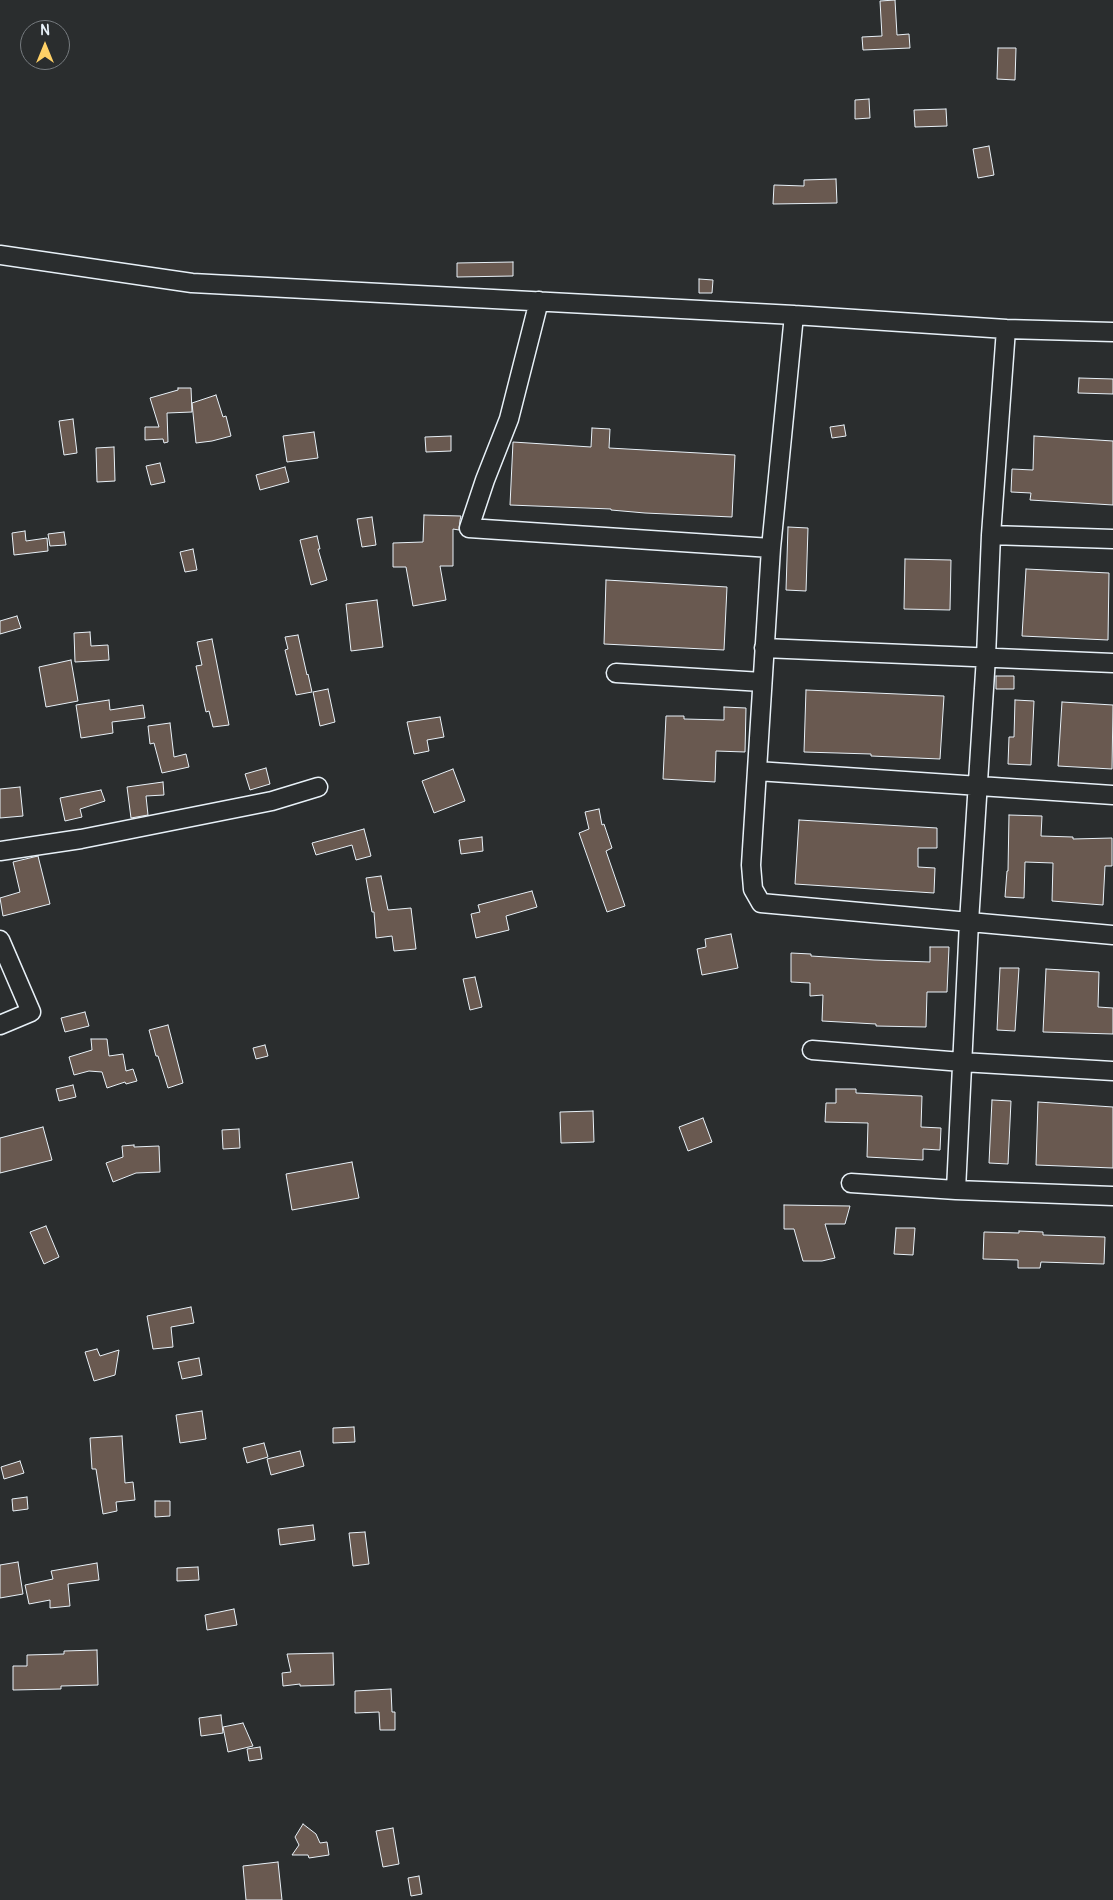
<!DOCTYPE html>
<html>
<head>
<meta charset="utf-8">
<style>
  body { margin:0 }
  #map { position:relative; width:1113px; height:1900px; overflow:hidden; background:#2a2d2e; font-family:Pangolin,sans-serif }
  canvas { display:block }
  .north { position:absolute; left:20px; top:20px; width:50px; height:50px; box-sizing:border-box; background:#2a2d2e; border:1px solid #767b7f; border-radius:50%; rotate:0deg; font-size:14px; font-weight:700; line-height:20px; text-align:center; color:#e8f1f8 }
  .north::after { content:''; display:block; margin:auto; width:18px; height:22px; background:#ffd166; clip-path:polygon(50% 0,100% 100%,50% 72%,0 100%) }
</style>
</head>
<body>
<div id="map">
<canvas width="1113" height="1900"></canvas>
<div class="north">N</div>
</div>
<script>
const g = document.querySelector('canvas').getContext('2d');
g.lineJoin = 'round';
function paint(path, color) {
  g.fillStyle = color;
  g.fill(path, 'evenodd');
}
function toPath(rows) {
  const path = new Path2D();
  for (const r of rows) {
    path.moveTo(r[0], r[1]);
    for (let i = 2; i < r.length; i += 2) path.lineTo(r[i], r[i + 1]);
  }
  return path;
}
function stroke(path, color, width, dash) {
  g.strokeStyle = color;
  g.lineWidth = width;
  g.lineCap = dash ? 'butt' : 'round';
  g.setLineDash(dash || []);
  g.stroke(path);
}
const building = toPath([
  [895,0,897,35,909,34,910,48,863,50,862,37,882,36,880,1,895,0],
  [998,48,1016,48,1015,80,997,79,998,48],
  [869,99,870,118,855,119,855,100,869,99],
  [946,109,947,126,915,127,914,110,946,109],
  [989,146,994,175,978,178,973,149,989,146],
  [836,179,837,203,773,204,774,185,804,186,804,180,836,179],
  [513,262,513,276,457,277,457,263,513,262],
  [699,279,713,280,712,293,699,293,699,279],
  [1079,378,1113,379,1113,394,1078,393,1079,378],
  [178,388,191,388,192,412,167,413,168,442,164,443,163,439,145,440,145,427,159,427,150,398,178,390,178,388],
  [216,395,223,417,226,416,231,436,212,441,196,443,192,403,216,395],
  [73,419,77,453,64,455,59,421,73,419],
  [844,425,846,436,832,438,830,427,844,425],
  [592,428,610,429,609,448,735,455,732,517,645,513,611,510,611,509,510,505,513,442,591,447,592,428],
  [314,432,318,458,287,462,283,436,314,432],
  [451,436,451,451,426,452,425,437,451,436],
  [1034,436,1113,441,1113,505,1030,500,1031,493,1011,492,1012,469,1033,470,1034,436],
  [114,447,115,481,97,482,96,448,114,447],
  [160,463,165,482,151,485,146,466,160,463],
  [285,467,289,482,260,490,256,475,285,467],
  [424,515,461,516,460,520,459,530,453,529,453,566,440,566,446,600,413,606,406,567,393,567,393,543,423,542,424,515],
  [372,517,376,545,362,547,357,519,372,517],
  [788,527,808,528,806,591,786,590,788,527],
  [25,531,26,541,47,538,48,551,14,555,12,533,25,531],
  [64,532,66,545,50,546,48,534,64,532],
  [317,536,320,549,318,549,327,580,311,585,300,540,317,536],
  [193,549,197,570,185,572,180,552,193,549],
  [905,559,951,560,950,610,904,609,905,559],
  [1026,569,1109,573,1108,640,1022,636,1026,569],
  [606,580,727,587,724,650,604,644,606,580],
  [377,600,383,647,351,651,346,604,377,600],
  [17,616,21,628,0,634,0,621,17,616],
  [90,632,91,646,108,645,109,660,75,662,74,633,90,632],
  [298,635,307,675,308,674,312,692,296,695,285,650,288,649,285,637,298,635],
  [212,639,229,725,213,727,209,711,206,712,196,666,202,665,197,642,212,639],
  [71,660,78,701,46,707,39,667,71,660],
  [996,676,1014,676,1014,689,996,689,996,676],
  [328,689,335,722,320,726,313,692,328,689],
  [806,690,944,696,940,759,871,756,871,754,804,752,806,690],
  [109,700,110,710,143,705,145,718,112,722,113,733,81,738,76,705,109,700],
  [1015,700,1034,701,1031,765,1008,764,1009,737,1014,737,1015,700],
  [1062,702,1113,705,1112,769,1058,766,1062,702],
  [724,707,746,708,745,752,716,751,715,782,663,779,666,716,684,716,684,719,724,720,724,707],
  [440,717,444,737,427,740,429,751,414,754,407,722,440,717],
  [170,723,174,757,186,754,189,767,162,773,154,743,150,744,148,726,170,723],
  [266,768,270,784,250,790,245,774,266,768],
  [453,769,465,801,434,813,422,781,453,769],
  [163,782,164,795,146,796,148,815,131,818,127,787,163,782],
  [20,787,23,816,0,818,0,789,20,787],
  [101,790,105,801,80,809,82,817,65,821,60,798,101,790],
  [599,809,602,825,604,824,612,848,606,851,625,906,607,912,579,833,589,829,585,812,599,809],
  [1009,815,1042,816,1041,836,1073,837,1073,839,1112,838,1112,866,1105,866,1103,905,1052,901,1053,863,1025,862,1024,898,1005,897,1007,871,1008,871,1009,815],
  [799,820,937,828,937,848,918,848,918,867,935,868,934,893,795,884,799,820],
  [364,829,371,856,356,860,352,845,316,855,312,843,364,829],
  [482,837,483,851,461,854,459,840,482,837],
  [38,856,50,904,3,916,0,898,20,892,13,862,38,856],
  [381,876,388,910,411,908,416,949,394,951,392,936,376,938,374,912,372,912,366,878,381,876],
  [532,891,537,907,506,916,509,930,476,938,471,914,480,912,478,905,532,891],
  [731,934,738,968,702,975,697,949,706,947,705,939,731,934],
  [930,947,949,947,947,992,927,992,926,1027,876,1026,876,1024,822,1021,823,995,810,996,810,983,791,982,791,953,811,954,811,956,874,960,930,962,930,947],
  [1000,968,1019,968,1015,1031,997,1030,1000,968],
  [1046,969,1099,972,1098,1007,1113,1008,1113,1034,1043,1032,1046,969],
  [475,977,482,1007,470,1010,463,979,475,977],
  [85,1012,89,1026,65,1032,61,1018,85,1012],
  [168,1025,183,1083,168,1088,158,1056,156,1056,149,1030,168,1025],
  [91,1039,107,1039,109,1056,123,1054,126,1071,133,1069,137,1081,126,1084,125,1082,107,1088,102,1072,89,1071,74,1075,69,1057,92,1050,91,1039],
  [265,1045,268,1056,256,1059,253,1048,265,1045],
  [73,1085,76,1097,59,1101,56,1089,73,1085],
  [836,1089,856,1089,856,1093,922,1096,921,1127,941,1128,940,1150,923,1149,923,1160,867,1157,868,1123,825,1122,826,1103,836,1103,836,1089],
  [992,1100,1011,1101,1008,1164,989,1163,992,1100],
  [1038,1102,1113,1107,1113,1168,1036,1165,1038,1102],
  [593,1111,594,1142,561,1143,560,1112,593,1111],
  [703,1118,712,1142,688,1151,679,1127,703,1118],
  [43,1127,52,1160,0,1173,0,1138,43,1127],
  [239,1129,240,1148,223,1149,222,1130,239,1129],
  [134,1145,134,1147,159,1146,160,1172,136,1173,113,1182,106,1163,123,1157,122,1146,134,1145],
  [352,1162,359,1198,292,1210,286,1174,352,1162],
  [784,1205,850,1206,845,1224,825,1224,835,1258,822,1261,803,1261,794,1229,784,1229,784,1205],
  [46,1226,59,1257,44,1264,30,1232,46,1226],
  [896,1228,915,1228,913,1255,894,1254,896,1228],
  [1019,1231,1043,1232,1043,1235,1105,1237,1104,1264,1041,1262,1040,1268,1018,1268,1018,1260,983,1259,984,1232,1019,1233,1019,1231],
  [191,1307,194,1323,171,1327,173,1347,153,1349,147,1316,191,1307],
  [97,1349,100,1356,119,1350,115,1375,94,1381,85,1352,97,1349],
  [199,1358,202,1375,182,1379,178,1362,199,1358],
  [202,1411,206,1439,180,1443,176,1415,202,1411],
  [354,1427,355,1442,333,1443,333,1428,354,1427],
  [122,1436,125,1483,133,1482,135,1500,116,1502,117,1511,103,1514,96,1469,92,1469,90,1438,122,1436],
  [264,1443,268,1457,247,1463,243,1448,264,1443],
  [300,1451,304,1466,271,1475,267,1459,300,1451],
  [20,1461,24,1473,4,1479,1,1467,20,1461],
  [27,1497,28,1509,13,1511,12,1499,27,1497],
  [155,1501,170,1501,170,1516,155,1517,155,1501],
  [313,1525,315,1540,280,1545,278,1529,313,1525],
  [365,1532,369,1564,353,1566,349,1533,365,1532],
  [18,1562,23,1594,0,1598,0,1565,18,1562],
  [97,1563,99,1580,68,1584,70,1606,50,1608,50,1600,29,1604,25,1585,53,1579,51,1571,97,1563],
  [198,1567,199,1580,177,1581,177,1568,198,1567],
  [234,1609,237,1625,207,1630,205,1615,234,1609],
  [97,1650,98,1685,61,1686,61,1689,13,1690,13,1666,27,1666,27,1655,64,1654,64,1651,97,1650],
  [333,1653,334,1685,300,1686,300,1684,283,1686,282,1673,291,1672,287,1654,333,1653],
  [391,1689,392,1712,395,1712,395,1730,380,1730,379,1712,355,1713,355,1691,391,1689],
  [221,1715,223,1733,201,1736,199,1718,221,1715],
  [243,1723,253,1746,228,1752,223,1727,243,1723],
  [260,1747,262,1759,249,1761,247,1749,260,1747],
  [303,1824,316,1834,320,1843,327,1842,329,1855,309,1858,308,1855,292,1855,299,1845,295,1837,303,1824],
  [393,1828,399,1864,383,1867,376,1831,393,1828],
  [278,1862,282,1900,246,1900,243,1866,278,1862],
  [419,1876,422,1894,411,1896,408,1878,419,1876]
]);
paint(building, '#695950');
stroke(building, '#e8f1f8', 1);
const minor = toPath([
  [0,255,192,283,794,315,1006,329,1113,332],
  [539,301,509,419,485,480,469,528,771,548],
  [794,315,771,548,751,865,753,889,761,903,1113,935],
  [1006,329,991,535,986,657,969,922,956,1190,1113,1196],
  [991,535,1113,539],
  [764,648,1113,663],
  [616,673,762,682],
  [757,771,1113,795],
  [0,851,81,839,272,801,318,787],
  [0,940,31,1012,0,1025],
  [812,1050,962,1062,1113,1071],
  [851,1183,956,1190]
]);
stroke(minor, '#e8f1f8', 21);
stroke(minor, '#2a2d2e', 18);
</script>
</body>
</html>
